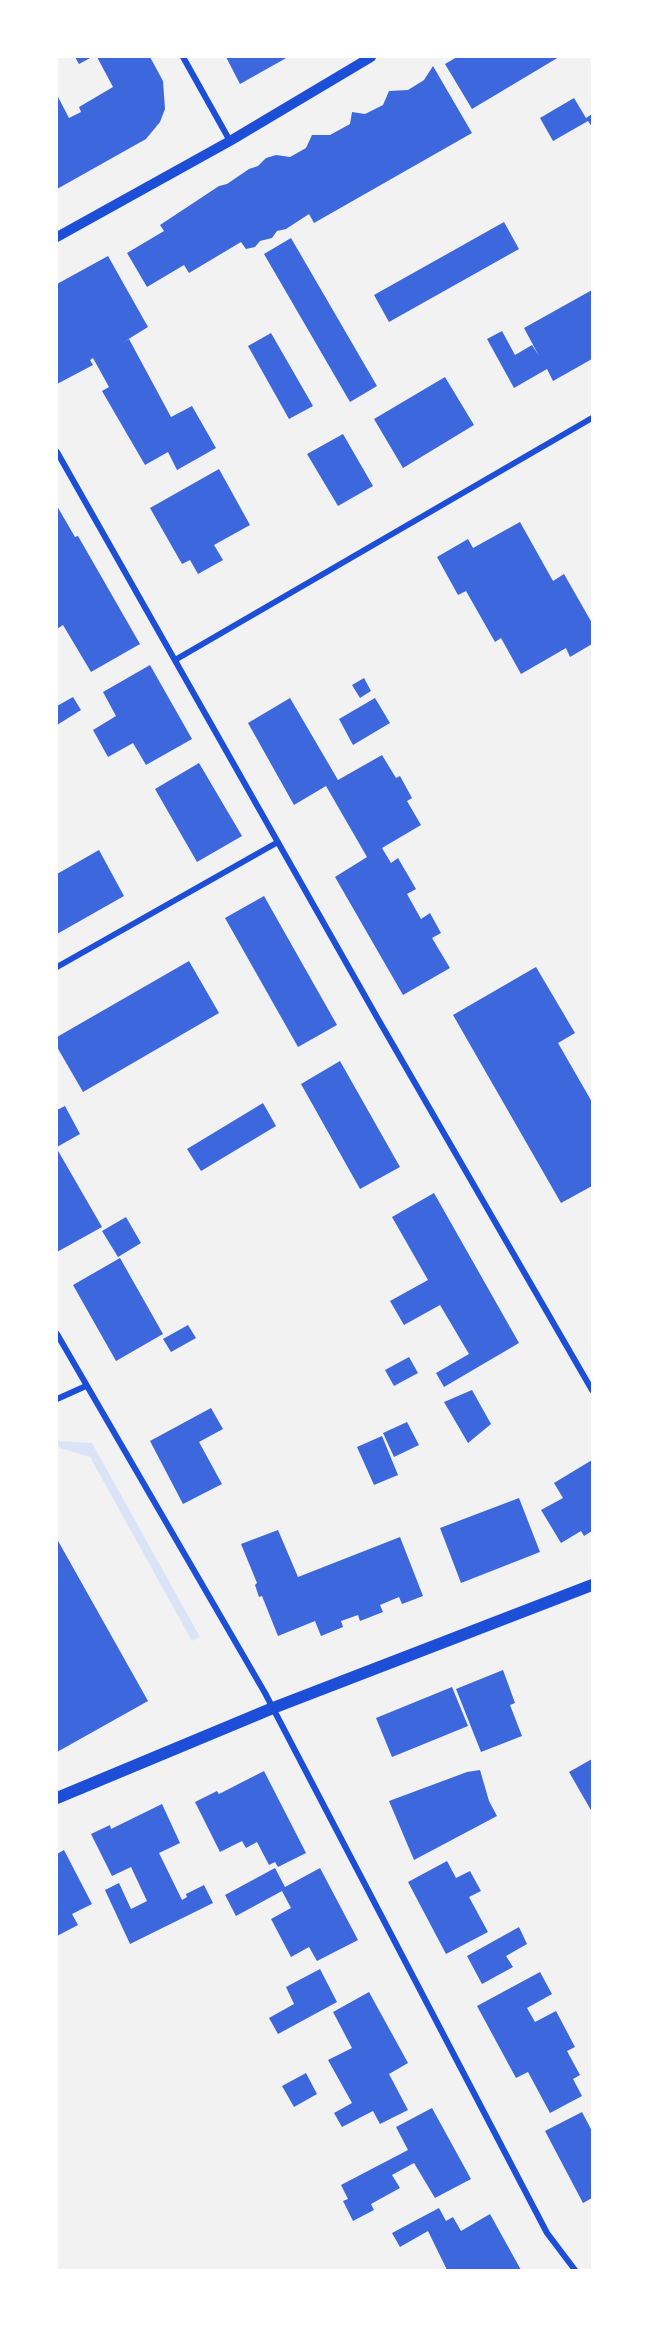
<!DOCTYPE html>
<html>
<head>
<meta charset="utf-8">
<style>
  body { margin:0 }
  #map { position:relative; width:649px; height:2327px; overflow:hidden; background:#f2f2f2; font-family:"Roboto Condensed",sans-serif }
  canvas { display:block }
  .frame { position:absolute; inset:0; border:58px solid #fff; pointer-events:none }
</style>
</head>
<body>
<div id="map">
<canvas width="649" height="2327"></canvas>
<div class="frame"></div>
</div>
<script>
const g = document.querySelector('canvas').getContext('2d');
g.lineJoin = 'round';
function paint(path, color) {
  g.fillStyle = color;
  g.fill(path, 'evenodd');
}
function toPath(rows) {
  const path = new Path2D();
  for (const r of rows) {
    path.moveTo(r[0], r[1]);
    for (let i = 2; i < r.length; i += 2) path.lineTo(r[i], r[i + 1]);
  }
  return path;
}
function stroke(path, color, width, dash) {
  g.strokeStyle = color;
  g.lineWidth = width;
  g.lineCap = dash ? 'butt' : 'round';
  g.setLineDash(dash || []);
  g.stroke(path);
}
paint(toPath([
  [57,1441,92,1443,200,1637,192,1641,90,1457,60,1448]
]), '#dbe4f7');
paint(toPath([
  [75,57,92,57,79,64],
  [97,57,150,57,163,81,165,109,160,122,146,139,57,189,57,95,69,118,81,112,79,107,113,87],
  [226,57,288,57,240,84],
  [457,57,559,57,472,109,445,64],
  [433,66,472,133,314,223,309,214,286,229,277,231,272,238,260,241,255,247,246,249,241,242,189,273,184,265,147,287,127,253,164,231,160,225,219,186,227,184,249,169,258,166,266,158,276,155,290,157,306,148,312,135,330,135,350,124,352,112,365,114,383,105,389,91,408,90,424,80],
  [574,98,586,118,592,114,592,127,588,121,553,141,540,118],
  [504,222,519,249,389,322,374,295],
  [291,238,377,386,350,402,264,254],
  [108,256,148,327,122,343,129,339,171,417,192,406,216,448,177,470,168,452,145,465,102,391,109,387,93,358,90,360,93,365,57,384,57,284],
  [592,290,592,359,553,381,547,369,514,388,487,339,502,331,515,355,532,345,539,356,524,328],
  [271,333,313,406,289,419,248,346],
  [445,377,474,425,403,468,374,419],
  [343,434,373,486,338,506,307,454],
  [219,469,250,525,214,545,223,560,198,574,190,560,182,564,150,508],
  [57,506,75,537,78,536,140,644,91,672,63,625,57,629],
  [520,522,553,581,564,574,592,623,592,644,570,657,566,648,521,674,501,638,495,642,466,591,458,595,437,557,468,539,473,548],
  [150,665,192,739,146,765,133,743,108,757,93,730,116,716,103,692],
  [364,678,371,691,360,698,352,685],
  [73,697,81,710,57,725,57,706],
  [290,698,338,780,382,755,396,778,400,776,412,798,407,801,421,825,382,848,391,863,398,858,416,889,407,894,421,919,430,913,441,933,432,938,450,968,403,995,335,877,367,857,326,786,294,805,248,723],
  [375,698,390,723,353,745,339,719],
  [199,763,242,836,197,862,155,789],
  [99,850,124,896,57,934,57,874],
  [264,896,337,1025,298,1047,225,918],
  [189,961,219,1013,83,1092,57,1047,57,1037],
  [536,967,575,1033,558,1043,592,1102,592,1186,561,1203,453,1015],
  [340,1061,400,1167,360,1189,301,1084],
  [263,1103,276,1126,201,1171,187,1149],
  [65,1106,80,1134,57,1147,57,1110],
  [57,1149,102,1227,57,1252],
  [434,1193,519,1343,444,1387,436,1373,469,1354,440,1305,404,1325,390,1301,428,1280,392,1217],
  [126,1217,141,1243,118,1257,102,1231],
  [120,1258,163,1334,116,1361,73,1285],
  [188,1325,196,1338,171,1352,163,1339],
  [409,1357,418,1373,394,1386,385,1370],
  [472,1390,491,1424,468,1443,444,1402],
  [211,1408,223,1429,199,1442,222,1484,183,1504,150,1441],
  [407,1422,419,1445,394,1457,383,1433],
  [382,1436,398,1475,374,1485,357,1447],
  [592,1460,592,1531,584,1536,581,1531,561,1543,541,1510,563,1498,554,1483],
  [519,1498,540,1552,461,1583,440,1528],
  [278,1530,298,1577,400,1537,423,1596,402,1604,399,1597,380,1605,383,1612,360,1621,358,1615,341,1621,343,1627,321,1636,315,1621,278,1636,262,1596,259,1597,255,1585,257,1583,241,1544],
  [57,1539,148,1701,57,1752],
  [503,1670,515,1703,510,1705,522,1736,481,1752,456,1689],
  [452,1687,468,1726,392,1757,376,1718],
  [592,1759,592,1812,569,1772],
  [480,1770,489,1801,497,1816,414,1860,389,1801,467,1772],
  [264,1771,306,1853,278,1867,275,1862,269,1865,257,1842,246,1848,242,1841,220,1852,195,1802,217,1791,219,1794],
  [162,1804,180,1843,159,1853,182,1900,187,1897,186,1894,204,1885,213,1903,130,1944,105,1890,119,1883,131,1909,147,1901,131,1867,112,1876,91,1834,110,1825,111,1829],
  [64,1850,92,1904,72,1914,78,1925,57,1936,57,1854],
  [447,1861,456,1878,470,1871,481,1891,469,1897,488,1932,446,1954,408,1882],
  [275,1868,285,1887,320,1868,358,1940,317,1961,309,1947,291,1957,271,1919,291,1908,282,1891,236,1916,225,1895],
  [519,1927,527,1944,506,1956,513,1967,482,1984,467,1956],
  [320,1969,337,2002,278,2034,269,2018,294,2004,286,1987],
  [540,1972,552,1994,527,2008,535,2022,556,2011,575,2047,567,2051,580,2075,573,2079,582,2096,550,2113,528,2072,516,2078,477,2006],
  [369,1992,408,2063,389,2074,408,2110,380,2124,373,2111,342,2127,334,2113,352,2103,328,2060,352,2048,333,2012],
  [306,2073,317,2094,294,2107,282,2086],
  [432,2108,471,2179,435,2198,414,2163,392,2175,400,2188,371,2204,374,2210,353,2221,343,2201,348,2199,341,2185,408,2150,396,2127],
  [582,2112,592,2131,592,2198,583,2203,545,2131],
  [439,2208,446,2221,453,2217,461,2231,490,2214,521,2270,447,2270,428,2231,400,2247,392,2233]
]), '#3d67dc');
stroke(toPath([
  [183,57,230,141],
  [57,452,378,1019,592,1390],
  [175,660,592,418],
  [57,967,278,842],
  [57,1334,265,1693,547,2233,575,2270],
  [57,1399,86,1386]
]), '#1d4ed8', 6);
stroke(toPath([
  [57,237,230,141,371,57]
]), '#1d4ed8', 10);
stroke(toPath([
  [57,1798,273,1708,592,1585]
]), '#1d4ed8', 12);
</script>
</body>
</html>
